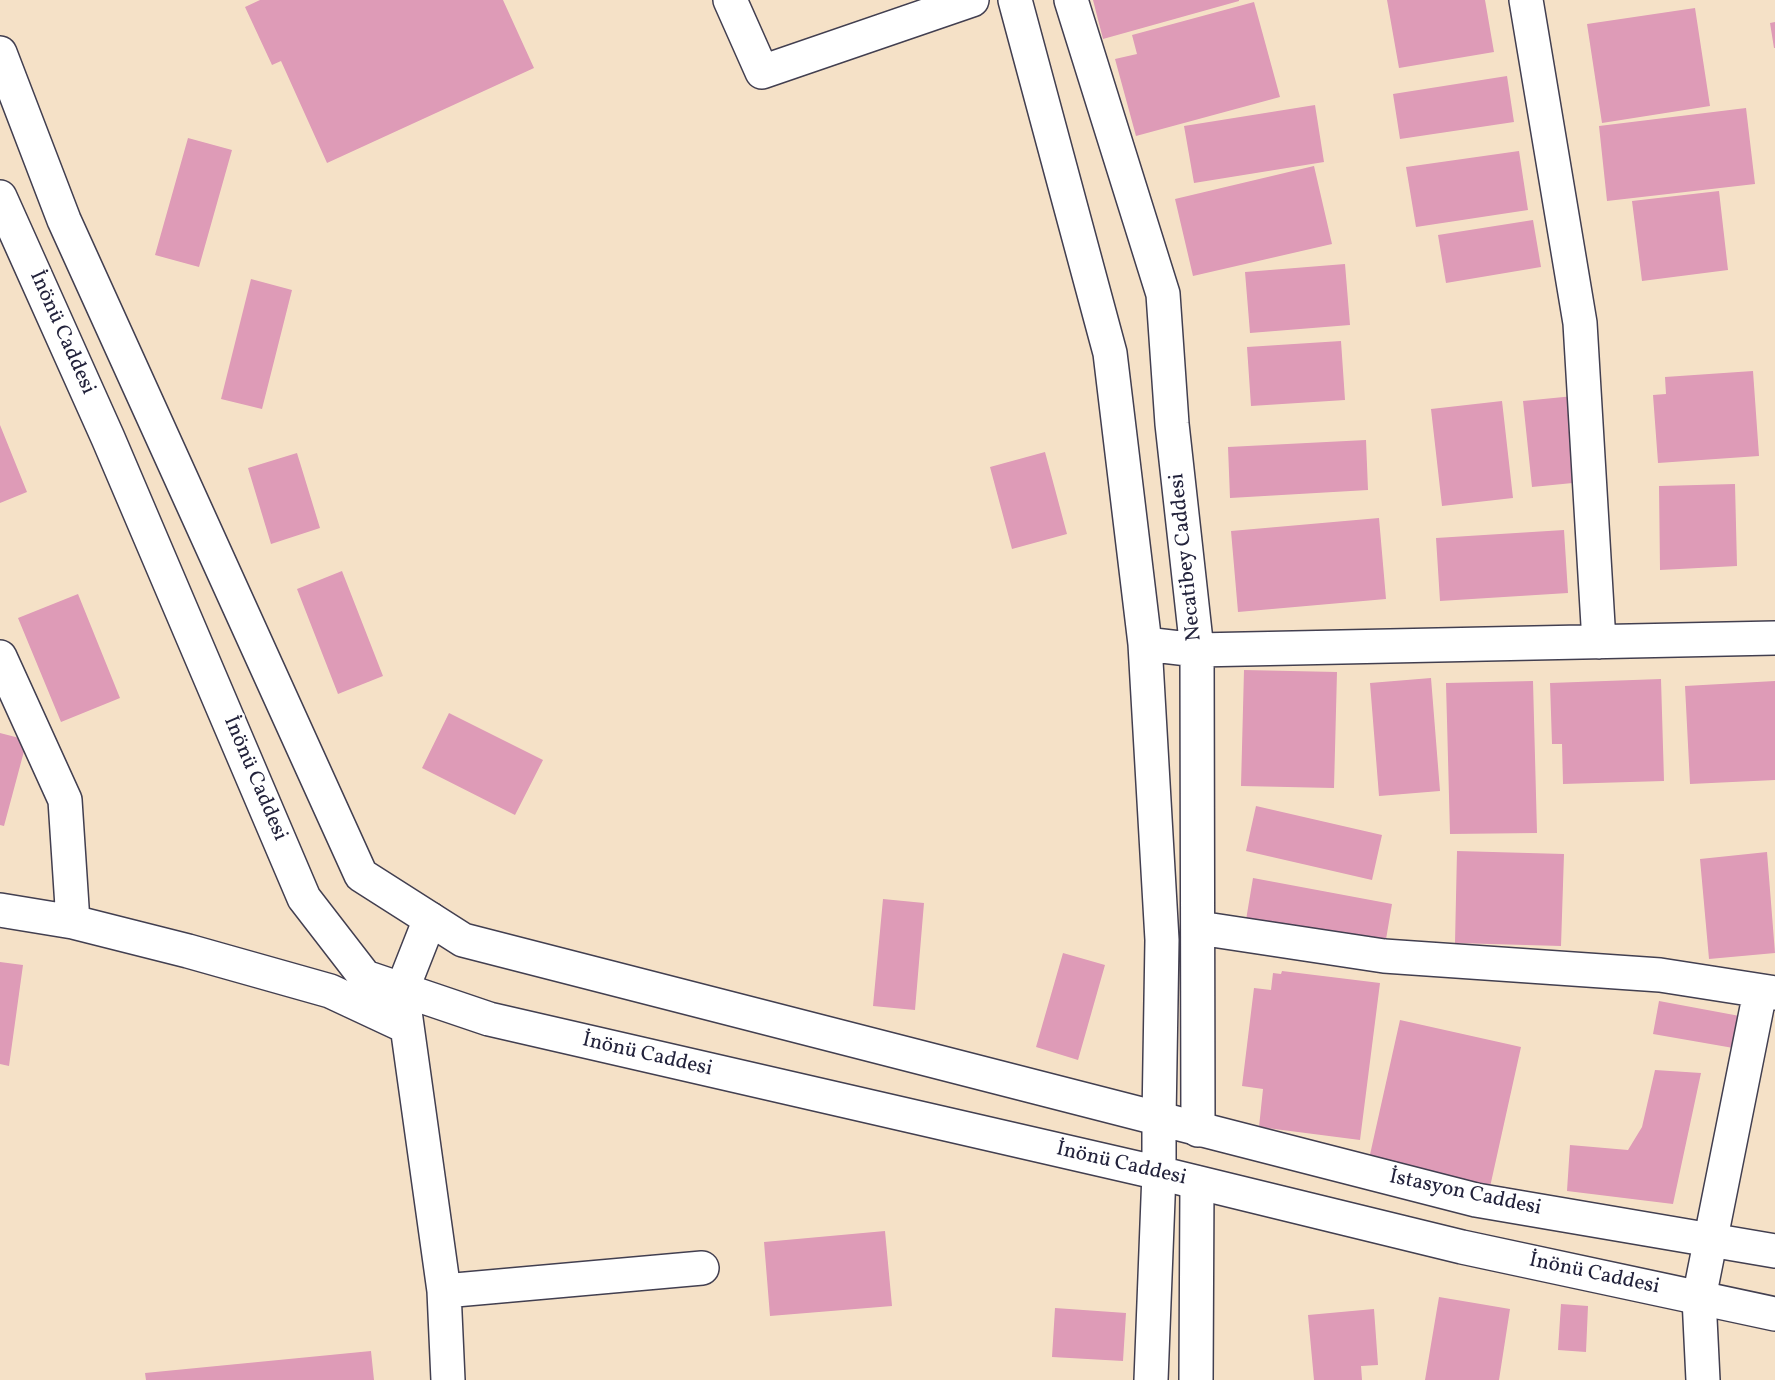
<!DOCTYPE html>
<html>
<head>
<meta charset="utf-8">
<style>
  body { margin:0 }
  canvas { display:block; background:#f5e1c7 }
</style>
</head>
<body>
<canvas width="1775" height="1380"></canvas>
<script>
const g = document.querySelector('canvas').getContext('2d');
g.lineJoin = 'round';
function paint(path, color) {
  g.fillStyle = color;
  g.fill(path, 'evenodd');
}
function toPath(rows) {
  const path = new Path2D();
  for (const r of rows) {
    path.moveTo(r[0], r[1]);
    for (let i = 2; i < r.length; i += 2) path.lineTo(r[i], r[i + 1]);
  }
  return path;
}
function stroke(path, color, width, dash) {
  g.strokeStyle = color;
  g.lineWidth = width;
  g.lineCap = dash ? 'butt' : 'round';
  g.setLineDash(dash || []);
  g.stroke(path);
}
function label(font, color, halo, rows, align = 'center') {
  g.font = font + ' Vollkorn,serif';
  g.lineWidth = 5;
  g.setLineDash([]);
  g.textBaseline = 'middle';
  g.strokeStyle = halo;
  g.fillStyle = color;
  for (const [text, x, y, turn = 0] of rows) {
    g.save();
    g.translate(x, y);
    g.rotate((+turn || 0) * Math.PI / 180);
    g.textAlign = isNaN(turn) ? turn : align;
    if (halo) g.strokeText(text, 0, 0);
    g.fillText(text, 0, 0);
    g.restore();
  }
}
paint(toPath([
  [260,0,503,0,534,68,327,163,281,61,272,65,245,7],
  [1093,0,1239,0,1239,1,1103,39],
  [1387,0,1485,0,1494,52,1399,68],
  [1254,2,1280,97,1136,136,1115,59,1137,54,1132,35],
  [1695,8,1710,106,1602,123,1587,24],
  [1775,22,1775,48,1774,48,1770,23],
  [1507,76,1514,122,1400,139,1393,94],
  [1315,105,1324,162,1194,183,1184,126],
  [1746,108,1755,184,1607,201,1599,126],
  [188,138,232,150,199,267,155,255],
  [1519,151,1528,210,1416,227,1406,167],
  [1314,166,1332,244,1193,276,1175,199],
  [1719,191,1728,270,1642,281,1632,201],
  [1533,220,1541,267,1446,283,1438,235],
  [1345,264,1350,325,1250,333,1245,272],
  [251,279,292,290,262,409,221,399],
  [1341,341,1345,400,1251,406,1247,347],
  [1753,371,1759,456,1658,463,1653,395,1666,394,1665,377],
  [1574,396,1583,482,1532,487,1523,401],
  [1502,401,1513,498,1442,506,1431,409],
  [0,425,27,492,0,503],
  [1366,440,1368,490,1230,498,1228,447],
  [1045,452,1067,534,1012,549,990,467],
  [297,453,320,528,271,544,248,468],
  [1735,484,1737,566,1660,570,1659,486],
  [1379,518,1386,599,1238,612,1231,531],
  [1564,530,1568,593,1440,601,1436,538],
  [342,571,383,676,338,694,297,589],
  [78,594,120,698,61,722,18,618],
  [1244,670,1337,672,1334,788,1241,786],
  [1431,678,1440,791,1379,796,1370,683],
  [1661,679,1664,781,1563,784,1562,744,1552,744,1550,683],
  [1533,681,1537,833,1450,834,1446,683],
  [1775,681,1775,780,1690,784,1685,686],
  [449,713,543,760,515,815,422,768],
  [0,733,27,740,4,826,0,825],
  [1256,806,1382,835,1372,880,1246,851],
  [1457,851,1564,854,1561,946,1455,943],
  [1767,852,1775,953,1709,959,1700,859],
  [1253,878,1392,904,1384,951,1245,926],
  [883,899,924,903,915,1010,873,1006],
  [1063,953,1105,965,1078,1060,1036,1047],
  [0,962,23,965,9,1066,0,1064],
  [1282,971,1380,983,1360,1140,1259,1127,1263,1089,1242,1086,1254,988,1271,990,1273,973,1281,974],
  [1659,1001,1745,1017,1739,1049,1653,1034],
  [1400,1020,1521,1047,1488,1196,1367,1168],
  [1655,1070,1701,1073,1673,1204,1567,1191,1570,1145,1628,1150,1642,1127],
  [885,1231,892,1306,770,1316,764,1242],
  [1439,1297,1510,1309,1499,1380,1425,1380],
  [1561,1304,1588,1306,1586,1352,1558,1350],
  [1055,1308,1126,1313,1123,1361,1052,1357],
  [1374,1309,1378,1365,1361,1366,1362,1380,1314,1380,1308,1315],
  [371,1351,374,1380,146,1380,145,1373]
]), '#de9bb7');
const minor = toPath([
  [730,0,762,72,972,0],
  [1015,0,1110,353,1145,644,1162,940,1159,1119],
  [1071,0,1163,294,1172,424,1197,650,1198,1130],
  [1526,0,1580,323,1599,642],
  [1145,644,1197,650,1775,638],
  [0,657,65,800,73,922],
  [0,910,73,922,188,951,330,991,407,1027],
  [430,919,402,990,444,1291,448,1380],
  [1199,928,1384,956,1660,975,1775,993],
  [444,1291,702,1268],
  [1151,1380,1159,1173],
  [1196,1380,1197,1183],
  [1703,1380,1699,1298,1760,992]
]);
const major = toPath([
  [0,53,64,220,361,875,463,940,1476,1200,1775,1251],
  [0,197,108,438,304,898,365,977,489,1019,1159,1173,1462,1247,1775,1314],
  [1159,1173,1159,1119]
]);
stroke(minor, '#423f50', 36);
stroke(major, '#423f50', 36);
stroke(minor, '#fff', 33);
stroke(major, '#fff', 33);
label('21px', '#22223b', '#fff', [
  ["İnönü Caddesi",61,333,66],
  ["Necatibey Caddesi",1187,557,-96],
  ["İnönü Caddesi",254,779,67],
  ["İnönü Caddesi",647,1056,13],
  ["İnönü Caddesi",1121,1165,13],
  ["İstasyon Caddesi",1465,1194,12],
  ["İnönü Caddesi",1594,1275,12]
]);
</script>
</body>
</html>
